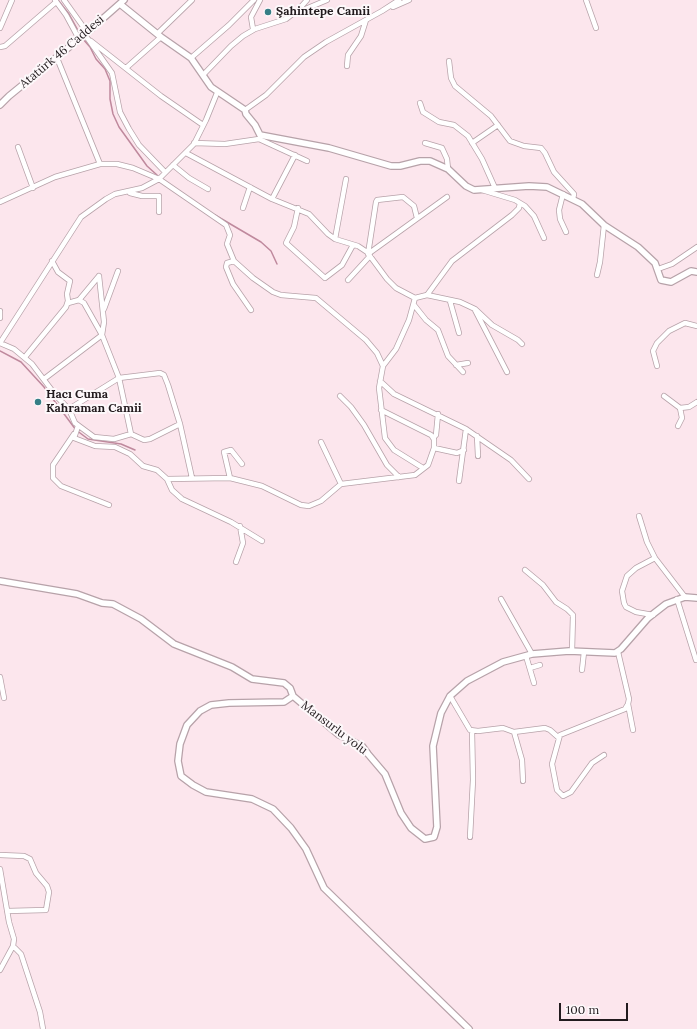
<!DOCTYPE html>
<html>
<head>
<meta charset="utf-8">
<style>
  body { margin:0 }
  #map { position:relative; width:697px; height:1029px; overflow:hidden; background:#fce6ed; font-family:Lora,serif }
  canvas { display:block }
  .scale { position:absolute; left:559px; top:1003px; width:69px; height:18px; box-sizing:border-box; border:2px solid #221b1e; border-top:0; padding-left:5px; font-size:12px; line-height:14px; white-space:nowrap; color:#221b1e; -webkit-text-stroke:3px #fdf8fa; paint-order:stroke }
</style>
</head>
<body>
<div id="map">
<canvas width="697" height="1029"></canvas>
<div class="scale">100 m</div>
</div>
<script>
const g = document.querySelector('canvas').getContext('2d');
g.lineJoin = 'round';
function toPath(rows) {
  const path = new Path2D();
  for (const r of rows) {
    path.moveTo(r[0], r[1]);
    for (let i = 2; i < r.length; i += 2) path.lineTo(r[i], r[i + 1]);
  }
  return path;
}
function stroke(path, color, width, dash) {
  g.strokeStyle = color;
  g.lineWidth = width;
  g.lineCap = dash ? 'butt' : 'round';
  g.setLineDash(dash || []);
  g.stroke(path);
}
function label(font, color, halo, rows, align = 'center') {
  g.font = font + ' Lora,serif';
  g.lineWidth = 4;
  g.setLineDash([]);
  g.textBaseline = 'middle';
  g.strokeStyle = halo;
  g.fillStyle = color;
  for (const [text, x, y, turn = 0] of rows) {
    g.save();
    g.translate(x, y);
    g.rotate((+turn || 0) * Math.PI / 180);
    g.textAlign = isNaN(turn) ? turn : align;
    if (halo) g.strokeText(text, 0, 0);
    g.fillText(text, 0, 0);
    g.restore();
  }
}
stroke(toPath([
  [58,0,69,14,81,36],
  [83,39,90,47,96,59,105,69,110,81,110,99,113,114,119,127,147,166,157,175],
  [215,215,261,242,271,251,277,264],
  [0,351,21,362,44,387,76,430,88,439,121,444,135,450]
]), '#bf899d', 1.5);
const minor = toPath([
  [55,0,66,15,79,39,81,38],
  [64,0,87,32],
  [586,0,596,28],
  [393,7,409,0],
  [296,13,327,0],
  [0,28,12,0],
  [253,29,251,17,260,0],
  [157,34,192,0],
  [88,39,112,73,120,112,129,129,139,145,165,172],
  [91,41,161,96,203,125],
  [0,47,5,46,56,2],
  [191,58,229,25,254,0],
  [449,61,451,78,455,86,491,116,510,141,524,146,541,148,545,153,554,172,574,194,573,199],
  [347,66,348,55,361,36,366,20],
  [126,68,161,37],
  [203,75,231,46,243,36,255,29,286,19,299,9,307,0],
  [420,103,423,112,439,122,454,125,468,136,482,159,495,188],
  [245,110,266,95,304,57,326,42,382,11,399,0],
  [194,143,225,144,259,139,307,161],
  [425,143,442,148,447,159,448,169],
  [472,143,498,125],
  [18,147,33,188],
  [186,153,272,199,309,214,328,234,335,239,358,246,367,252,387,279,396,288,415,298,409,320,396,349,383,366],
  [100,164,117,164,133,168,159,179,226,225,230,235,227,244,234,261,253,278,273,292,281,295,316,298,366,340,377,353,383,366,379,388,385,438,394,450,423,468],
  [173,165,189,178,208,189],
  [482,190,515,200,525,206,534,216,544,238],
  [130,193,142,196,159,196,159,212],
  [563,194,559,210,560,219,566,232],
  [272,199,295,155],
  [0,202,55,177,100,164,57,58],
  [243,208,250,187],
  [298,208,294,227,286,243,325,278,342,265,353,245],
  [417,218,414,206,403,197,377,200,376,202,368,254,447,197],
  [335,239,346,179],
  [234,261,227,263,226,267,233,284,251,310],
  [658,269,672,264,697,247],
  [597,275,600,262,604,225],
  [348,280,370,256],
  [427,295,452,261,512,215,519,208,520,203],
  [415,298,427,295,460,302,475,309,492,325,518,340,522,344],
  [79,300,99,276],
  [450,301,459,333],
  [68,303,79,300,84,303,102,335,119,378,131,434],
  [414,305,426,320,438,330,448,356,463,372],
  [104,309,118,271],
  [475,310,507,372],
  [0,311,0,318],
  [0,343,14,349,32,364,57,397,69,409,75,423,94,437,114,439,131,434,144,440,150,439,180,424,168,385,164,375,160,373,119,378,69,409],
  [0,343,81,217,106,199,115,194,142,188,159,179,194,144,206,120,217,93],
  [25,357,66,307,68,301,67,294,70,281,58,272,52,261],
  [456,365,468,363],
  [657,366,653,351,657,343,669,331,685,323,697,326],
  [44,379,102,335,104,322,99,276],
  [380,381,394,394,466,429,511,460,529,479],
  [340,396,351,407,364,425,387,465,399,477],
  [664,396,680,408,689,407,697,402],
  [180,424,192,478],
  [78,426,74,438,95,446,115,447,130,454,143,466,157,470,167,479,230,478,262,486,301,505,309,506,321,501,341,484,415,475,428,465,434,448,434,439,431,435,381,410],
  [678,426,682,418,680,408],
  [74,434,53,465,53,478,61,486,109,505],
  [477,436,478,456],
  [433,438,436,435,438,414],
  [321,442,341,484],
  [434,448,457,453,464,450],
  [230,478,224,452,231,450,242,464],
  [167,479,172,490,182,499,231,522,262,541],
  [459,481,466,429],
  [639,516,647,542,655,558,685,597],
  [236,562,243,543,240,526],
  [525,570,543,585,556,602,567,609,573,615,572,651],
  [501,599,532,654],
  [677,599,696,660],
  [653,615,636,612,626,607,624,603,622,591,627,576,636,568,655,558],
  [526,656,534,683],
  [530,668,540,665],
  [582,670,584,652],
  [0,677,4,698],
  [450,696,470,730,478,731,503,728,514,732,522,760,523,781],
  [628,704,633,730],
  [514,732,545,728,550,730,559,738],
  [604,755,592,763,571,792,563,796,557,790,552,764,560,735,625,709,628,704,629,699,618,652],
  [470,837,473,780,472,731],
  [0,855,24,856,30,859,36,873,47,886,49,892,46,910,7,911],
  [0,869,9,922,14,939,13,946,0,970],
  [13,946,21,954,40,1012,43,1029]
]);
const tertiary = toPath([
  [120,4,161,37,191,58,211,87,245,110,246,114,255,125,260,135,329,148,391,166,400,166,420,161,430,161,448,169,466,186,474,190,529,186,547,187,582,204,604,225,638,247,655,263,661,280,671,282,691,271,697,272],
  [82,37,124,0],
  [0,105,9,96,79,39],
  [0,581,77,594,102,603,113,604,141,619,174,644,232,667,252,679,284,683,290,688,293,696,284,702,229,703,211,705,200,711,187,725,180,744,178,761,181,776,193,785,206,792,252,799,273,809,291,828,306,849,324,888,469,1029],
  [293,696,339,735,362,746,368,754,385,774,401,813,411,828,425,839,434,837,437,827,433,746,441,713,450,696,467,681,503,662,532,654,569,651,615,653,621,649,648,618,666,604,685,597,697,598]
]);
stroke(minor, '#b7a2a9', 6);
stroke(tertiary, '#b7a2a9', 8);
stroke(minor, '#fff', 4.5);
stroke(tertiary, '#fff', 5.5);
for (const [x, y, r, color] of [
  [268,12,4,"#367e86"],
  [38,402,4,"#367e86"]
]) {
  const dot = new Path2D();
  dot.arc(x, y, r, 0, 2 * Math.PI);
  g.fillStyle = color;
  g.fill(dot);
  stroke(dot, '#fdf8fa', 1.5);
}
label('bold 12px', '#221b1e', '#fdf8fa', [
  ["Şahintepe Camii",276,12],
  ["Hacı Cuma",46,395],
  ["Kahraman Camii",46,409]
], 'left');
label('12px', '#221b1e', '#fdf8fa', [
  ["Atatürk 46 Caddesi",62,52,-40],
  ["Mansurlu yolu",334,728,37]
]);
</script>
</body>
</html>
